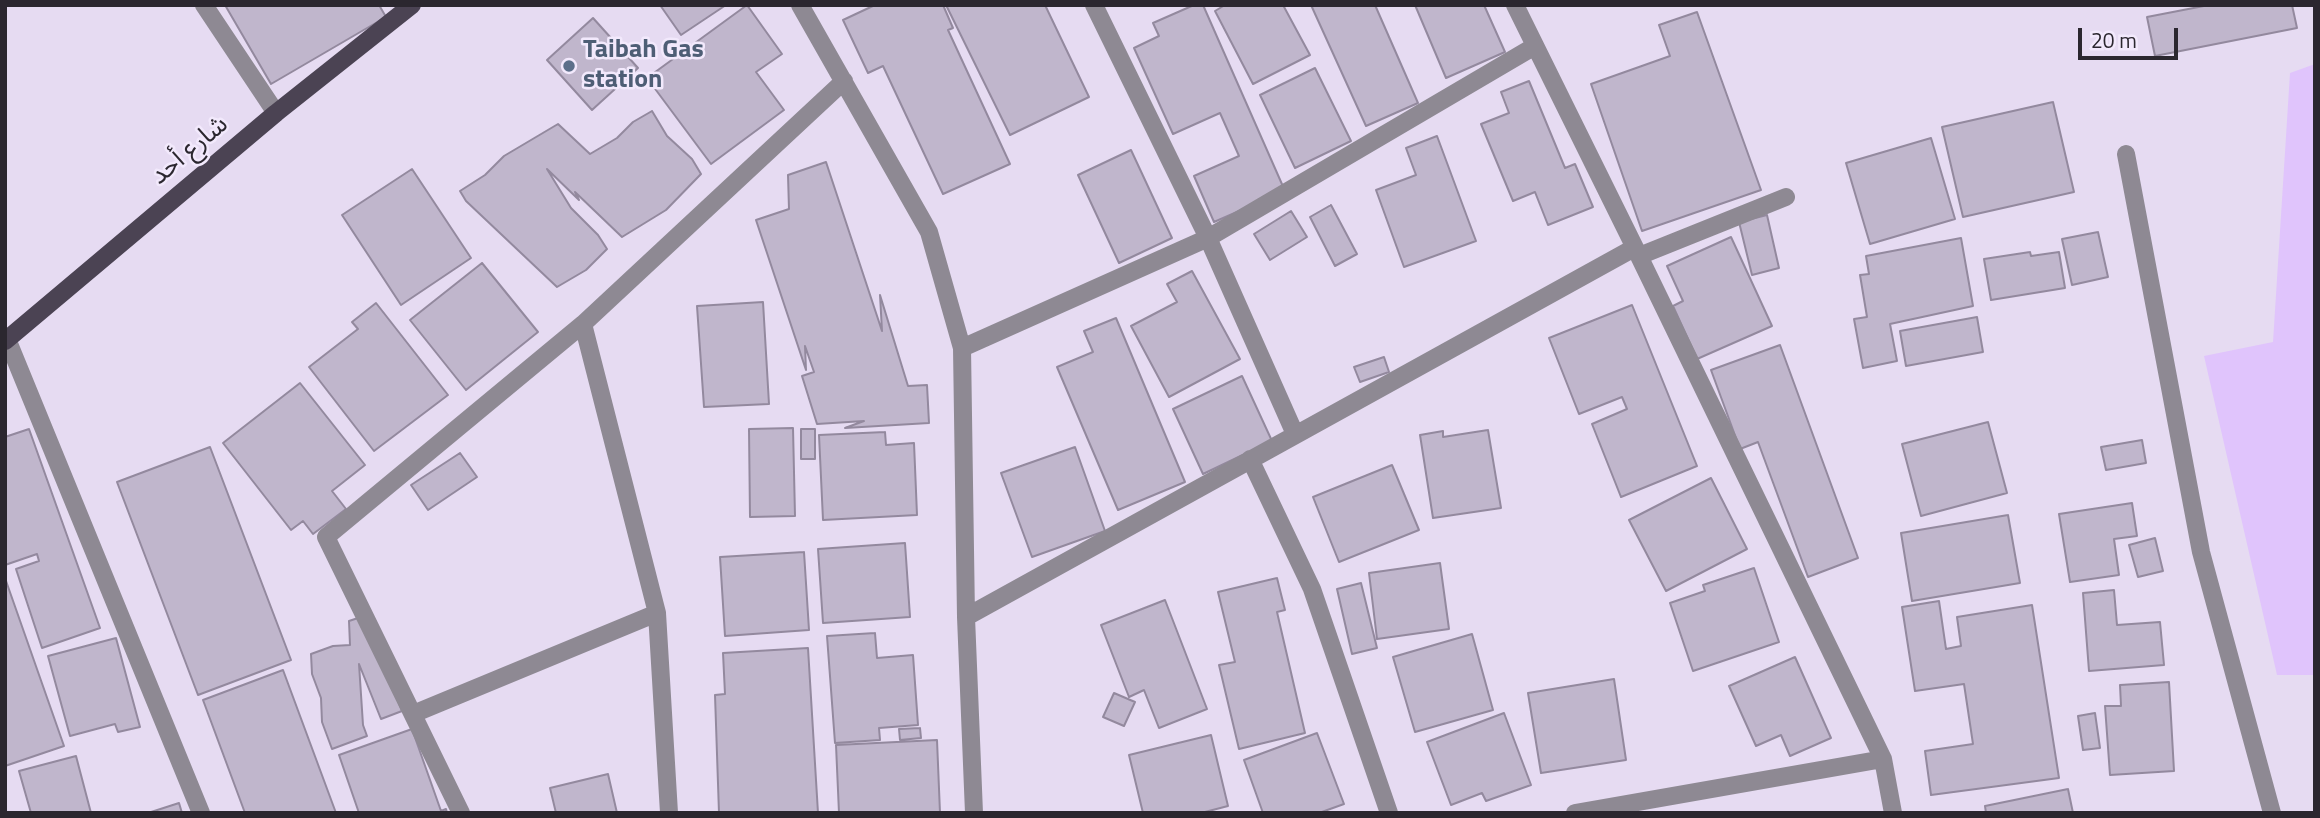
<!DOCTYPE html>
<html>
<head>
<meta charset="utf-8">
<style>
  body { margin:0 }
  #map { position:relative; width:2320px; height:818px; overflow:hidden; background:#e6dbf2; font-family:"Titillium Web",sans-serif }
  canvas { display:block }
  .frame { position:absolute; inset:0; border:7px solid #2b272f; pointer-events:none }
  .scale { position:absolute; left:2078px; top:28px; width:100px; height:32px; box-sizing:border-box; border:4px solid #2b272f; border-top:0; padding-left:9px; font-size:21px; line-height:24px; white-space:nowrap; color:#2b272f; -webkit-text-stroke:5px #f2e9fc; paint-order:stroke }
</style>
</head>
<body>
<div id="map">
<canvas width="2320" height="818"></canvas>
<div class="frame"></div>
<div class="scale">20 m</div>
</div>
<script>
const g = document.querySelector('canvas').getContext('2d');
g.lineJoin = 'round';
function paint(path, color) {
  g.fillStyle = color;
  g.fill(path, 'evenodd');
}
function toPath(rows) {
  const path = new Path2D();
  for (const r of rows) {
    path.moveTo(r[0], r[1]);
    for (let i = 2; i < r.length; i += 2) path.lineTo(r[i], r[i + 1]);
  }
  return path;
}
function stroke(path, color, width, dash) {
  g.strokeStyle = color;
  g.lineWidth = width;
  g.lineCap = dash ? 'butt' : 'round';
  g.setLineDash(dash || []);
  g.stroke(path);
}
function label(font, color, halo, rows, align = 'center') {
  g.font = font + ' "Titillium Web","Noto Sans Arabic",sans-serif';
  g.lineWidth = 5;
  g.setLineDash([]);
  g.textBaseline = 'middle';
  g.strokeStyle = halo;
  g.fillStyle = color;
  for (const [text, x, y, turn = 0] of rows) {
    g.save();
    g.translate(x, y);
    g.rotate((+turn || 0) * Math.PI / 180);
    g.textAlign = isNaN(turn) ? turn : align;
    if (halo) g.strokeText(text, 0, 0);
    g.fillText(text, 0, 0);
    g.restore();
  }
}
paint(toPath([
  [2315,64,2315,675,2277,675,2204,356,2273,342,2290,73]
]), '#e0c4fc');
const building = toPath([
  [225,5,379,5,386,17,271,84,225,5],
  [660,5,726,5,681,35,660,5],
  [747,5,782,54,756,72,784,110,711,164,647,78,747,5],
  [875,5,943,5,953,28,948,30,1010,164,943,194,883,66,868,73,843,20,875,5],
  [946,5,1045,5,1089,97,1010,135,946,5],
  [1194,5,1203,5,1285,191,1214,222,1194,176,1239,156,1220,113,1173,134,1134,48,1159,36,1153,23,1194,5],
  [1225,5,1283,5,1310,55,1253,84,1215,11,1225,5],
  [1311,5,1375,5,1418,103,1366,126,1311,5],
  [1415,5,1484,5,1505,52,1446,78,1415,5],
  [2209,5,2292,5,2297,28,2155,56,2147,17,2209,5],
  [1697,12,1761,190,1642,231,1591,84,1670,56,1659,25,1697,12],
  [593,18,638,68,592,110,547,60,593,18],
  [1315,68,1351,141,1295,168,1260,95,1315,68],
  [1529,81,1565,168,1575,164,1593,207,1548,225,1535,192,1513,201,1481,124,1509,113,1501,92,1529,81],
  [2053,102,2074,192,1963,217,1942,127,2053,102],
  [652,111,667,136,692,159,701,174,666,210,622,237,575,192,579,200,547,169,571,208,598,235,607,249,586,270,557,287,466,201,460,191,485,175,504,156,558,124,590,154,617,138,633,122,652,111],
  [1437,136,1476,241,1404,267,1376,190,1416,175,1406,148,1437,136],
  [1931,138,1955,219,1870,244,1846,163,1931,138],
  [1131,150,1172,238,1119,263,1078,175,1131,150],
  [826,162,882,331,880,295,908,386,927,385,929,423,845,428,864,421,817,424,802,376,814,372,805,346,806,370,756,220,789,209,788,175,826,162],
  [412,169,471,258,401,305,342,215,412,169],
  [1331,205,1357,254,1335,266,1310,217,1331,205],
  [1291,211,1307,237,1270,260,1254,234,1291,211],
  [1767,215,1779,268,1752,275,1739,222,1767,215],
  [2098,232,2108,277,2072,285,2062,239,2098,232],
  [1731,237,1772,326,1697,359,1673,306,1683,301,1667,266,1731,237],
  [1961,238,1973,306,1890,324,1897,361,1863,368,1854,319,1867,317,1860,275,1869,274,1866,256,1961,238],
  [2030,252,2031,256,2059,252,2065,288,1991,300,1984,259,2030,252],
  [482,263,538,332,466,390,410,320,482,263],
  [1192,271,1240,359,1169,397,1131,326,1177,302,1167,284,1192,271],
  [763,302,769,404,704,407,697,306,763,302],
  [376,303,448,395,374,451,309,367,358,329,352,322,376,303],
  [1632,305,1697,466,1621,497,1592,424,1627,409,1622,397,1579,414,1549,338,1632,305],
  [1977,317,1983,352,1906,366,1900,331,1977,317],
  [1116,318,1185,482,1118,510,1057,367,1093,352,1084,331,1116,318],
  [1780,345,1858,558,1808,577,1758,442,1740,449,1711,370,1780,345],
  [1384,357,1389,372,1360,382,1354,367,1384,357],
  [1242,376,1272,441,1203,474,1173,409,1242,376],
  [300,383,365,465,332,491,346,509,313,534,303,521,291,530,223,443,300,383],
  [1988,422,2007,493,1921,516,1902,444,1988,422],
  [793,428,795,516,750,517,749,429,793,428],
  [29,429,100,628,42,648,16,569,39,561,37,554,5,565,5,437,29,429],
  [801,429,815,429,815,459,801,459,801,429],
  [1488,430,1501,508,1433,518,1420,435,1443,431,1443,437,1488,430],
  [885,432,886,445,914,443,917,515,823,520,819,435,885,432],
  [2142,440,2146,463,2106,470,2101,447,2142,440],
  [210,447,291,660,198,695,117,482,210,447],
  [1075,447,1105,531,1032,557,1001,473,1075,447],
  [460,453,477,477,428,510,411,485,460,453],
  [1392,465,1419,530,1339,562,1313,497,1392,465],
  [1711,478,1747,549,1666,591,1629,520,1711,478],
  [2132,503,2137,536,2114,539,2119,575,2070,582,2059,514,2132,503],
  [2008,515,2020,583,1912,601,1901,533,2008,515],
  [2155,538,2163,571,2138,577,2129,545,2155,538],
  [905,543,910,617,823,623,818,549,905,543],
  [804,552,809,630,725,636,720,557,804,552],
  [1440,563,1449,629,1377,639,1369,573,1440,563],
  [1754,568,1779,642,1693,671,1670,603,1705,591,1703,585,1754,568],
  [5,578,64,746,5,766,5,578],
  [1277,578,1285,610,1277,612,1305,733,1239,749,1219,665,1235,662,1218,592,1277,578],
  [1361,583,1377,648,1352,654,1337,589,1361,583],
  [2114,590,2117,625,2160,622,2164,665,2089,671,2083,593,2114,590],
  [1165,600,1207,709,1159,728,1144,690,1129,697,1101,625,1165,600],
  [1939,601,1946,649,1961,646,1957,617,2032,605,2059,778,1931,795,1925,751,1973,744,1964,684,1915,691,1902,607,1939,601],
  [364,616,402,711,381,719,359,664,363,725,367,736,332,749,322,722,321,698,312,674,311,654,333,646,350,645,349,621,364,616],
  [875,633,877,658,913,655,918,725,879,728,880,740,835,743,827,636,875,633],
  [1472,634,1493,710,1415,732,1393,657,1472,634],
  [116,638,140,727,118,732,115,724,70,736,48,656,116,638],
  [808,648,818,813,719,813,715,695,725,694,723,653,808,648],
  [1795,657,1831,738,1790,756,1781,735,1756,746,1729,686,1795,657],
  [283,670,336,813,245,813,203,700,283,670],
  [1614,679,1626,760,1541,773,1528,693,1614,679],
  [2169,682,2174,771,2110,775,2105,706,2121,706,2120,685,2169,682],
  [1114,693,1135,702,1124,726,1103,717,1114,693],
  [1504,713,1531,785,1486,801,1482,793,1451,805,1427,742,1504,713],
  [2095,713,2100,748,2083,750,2078,716,2095,713],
  [920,728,921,738,900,740,899,729,920,728],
  [412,729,441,811,446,809,447,813,359,813,339,755,412,729],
  [1317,733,1344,804,1319,813,1263,813,1244,760,1317,733],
  [1211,735,1228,806,1201,813,1143,813,1129,755,1211,735],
  [937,740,940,813,839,813,836,745,937,740],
  [76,756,91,813,31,813,19,771,76,756],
  [608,774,617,813,556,813,550,788,608,774],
  [2068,789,2073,813,1986,813,1985,806,2068,789],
  [179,803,182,813,148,813,179,803]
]);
paint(building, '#c0b6cc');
stroke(building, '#93899e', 2);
stroke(toPath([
  [204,5,276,113],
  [800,5,929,232,962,348,966,617,974,813],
  [1094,5,1208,238,1535,46],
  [1515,5,1639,256,1883,759,1893,813],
  [2126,154,2201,552,2272,813],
  [1639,256,1786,197],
  [583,324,657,613,669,813],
  [7,339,201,813],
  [962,348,1208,238,1295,434],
  [1250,459,1312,589,1389,813],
  [966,617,1634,248],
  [413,714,657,613],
  [461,813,326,537,583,324,844,81],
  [1575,813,1883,759]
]), '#8e8993', 18);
stroke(toPath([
  [5,341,276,113,412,5]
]), '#4b4353', 18);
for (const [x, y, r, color] of [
  [569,66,7,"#5c6f8a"]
]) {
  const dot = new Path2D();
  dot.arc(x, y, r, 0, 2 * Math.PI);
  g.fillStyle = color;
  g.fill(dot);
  stroke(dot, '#f2e9fc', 2.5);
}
label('bold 26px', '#4e5e75', '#f2e9fc', [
  ["Taibah Gas",583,51],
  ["station",583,81]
], 'left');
label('26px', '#2b272f', '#f2e9fc', [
  ["شارع أحد",190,151,-40]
]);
</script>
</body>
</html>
